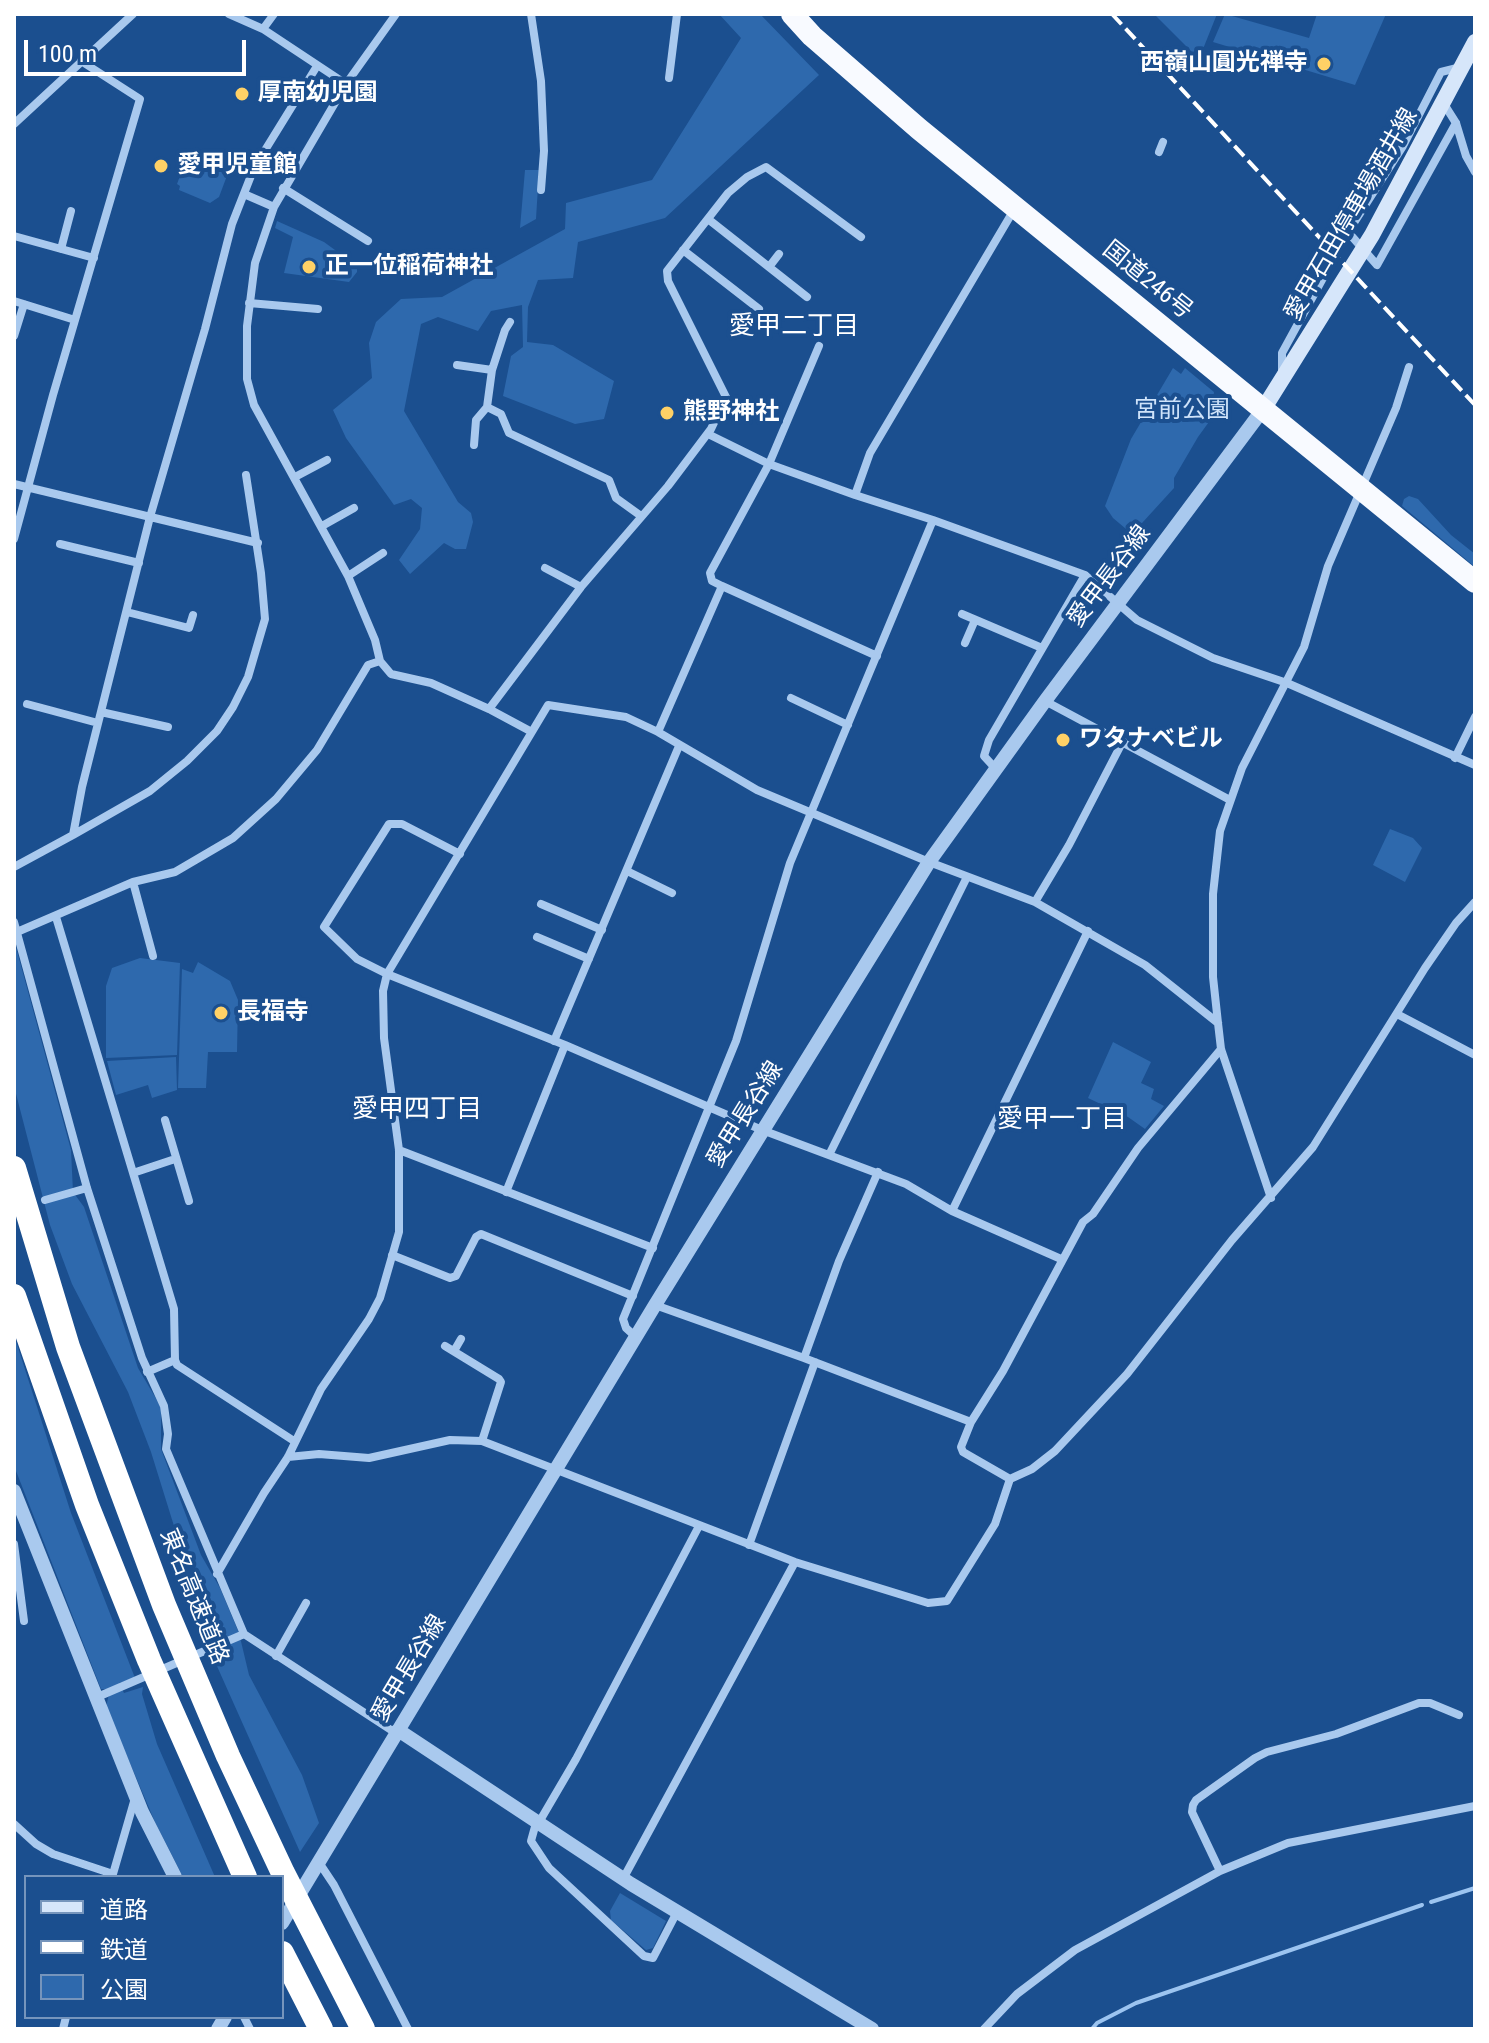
<!DOCTYPE html>
<html>
<head>
<meta charset="utf-8">
<style>
  body { margin:0 }
  #map { position:relative; width:1489px; height:2043px; overflow:hidden; background:#1b4f8f; font-family:"Roboto Condensed","Noto Sans JP",sans-serif }
  canvas { display:block }
  .frame { position:absolute; inset:0; border:16px solid #fff; pointer-events:none }
  .legend { position:absolute; left:24px; top:1875px; width:260px; height:144px; box-sizing:border-box; background:#1b4f8f; border:2px solid #7695bc; margin:0; padding:10px 14px; list-style:none; font-size:24px; color:#fff }
  .legend li { display:flex; align-items:center; gap:16px; height:40px }
  .legend b { width:40px; border:2px solid #7695bc }
  .scale { position:absolute; left:24px; top:40px; width:222px; height:36px; box-sizing:border-box; border:4px solid #fff; border-top:0; padding-left:10px; font-size:24px; line-height:28px; white-space:nowrap; color:#fff; -webkit-text-stroke:6px #1b4f8f; paint-order:stroke }
</style>
</head>
<body>
<div id="map">
<canvas width="1489" height="2043"></canvas>
<div class="frame"></div>
<ul class="legend">
<li><b style="height:10px;background:#d6e6fa"></b>道路</li>
<li><b style="height:10px;background:#fff"></b>鉄道</li>
<li><b style="height:22px;background:#2e69ad"></b>公園</li>
</ul>
<div class="scale">100 m</div>
</div>
<script>
const g = document.querySelector('canvas').getContext('2d');
g.lineJoin = 'round';
function paint(path, color) {
  g.fillStyle = color;
  g.fill(path, 'evenodd');
}
function toPath(rows) {
  const path = new Path2D();
  for (const r of rows) {
    path.moveTo(r[0], r[1]);
    for (let i = 2; i < r.length; i += 2) path.lineTo(r[i], r[i + 1]);
  }
  return path;
}
function stroke(path, color, width, dash) {
  g.strokeStyle = color;
  g.lineWidth = width;
  g.lineCap = dash ? 'butt' : 'round';
  g.setLineDash(dash || []);
  g.stroke(path);
}
function label(font, color, halo, rows, align = 'center') {
  g.font = font + ' "Roboto Condensed","Noto Sans JP",sans-serif';
  g.lineWidth = 8;
  g.setLineDash([]);
  g.textBaseline = 'middle';
  g.strokeStyle = halo;
  g.fillStyle = color;
  for (const [text, x, y, turn = 0] of rows) {
    g.save();
    g.translate(x, y);
    g.rotate((+turn || 0) * Math.PI / 180);
    g.textAlign = isNaN(turn) ? turn : align;
    if (halo) g.strokeText(text, 0, 0);
    g.fillText(text, 0, 0);
    g.restore();
  }
}
paint(toPath([
  [719,14,760,14,819,75,665,218,578,242,573,278,538,280,528,307,527,342,553,345,614,381,604,419,575,424,503,396,511,356,523,347,522,305,491,311,478,331,438,317,421,324,404,411,458,502,471,513,473,522,466,549,455,549,444,543,410,574,399,560,420,529,422,508,411,499,394,505,346,438,333,410,372,378,369,343,376,322,401,299,442,297,565,229,566,203,652,180,741,38],
  [1154,14,1217,14,1199,59],
  [1225,14,1309,38,1317,14,1386,14,1355,85,1213,42],
  [190,149,231,165,219,197,210,203,179,190,180,186,177,184],
  [525,170,539,170,536,219,520,228],
  [277,221,324,242,357,266,357,272,349,282,284,273,293,237,275,228],
  [1173,368,1181,374,1185,368,1214,392,1213,401,1219,408,1198,437,1174,478,1174,488,1132,534,1113,518,1105,506,1131,439],
  [1409,496,1418,499,1451,535,1475,554,1475,567,1402,506,1404,499],
  [1390,829,1413,838,1422,848,1405,882,1373,865],
  [14,940,71,1150,73,1192,84,1207,138,1368,161,1407,161,1449,201,1555,220,1588,239,1633,249,1675,302,1775,319,1823,300,1852,208,1646,202,1623,199,1584,174,1526,151,1452,128,1392,72,1284,50,1225,14,1086],
  [140,958,180,963,177,1055,106,1058,106,986,112,968],
  [198,962,230,981,238,1000,237,1052,208,1052,206,1088,178,1088,182,969,193,973],
  [1113,1042,1151,1062,1141,1083,1154,1089,1151,1099,1164,1106,1145,1129,1128,1117,1088,1098],
  [176,1057,177,1090,152,1098,148,1085,116,1095,107,1061],
  [14,1335,71,1513,135,1678,119,1683,124,1693,143,1687,142,1694,157,1744,215,1877,183,1877,155,1822,106,1707,109,1694,107,1689,101,1689,18,1476,14,1466],
  [620,1893,666,1921,653,1948,646,1950,611,1920,610,1911]
]), '#2e69ad');
stroke(toPath([
  [1431,1902,1475,1888],
  [1092,2029,1097,2023,1136,2003,1422,1905]
]), '#9cc4f0', 4);
stroke(toPath([
  [229,14,263,29,346,84],
  [396,14,346,84,274,207,255,263,247,326,247,379,254,405,348,576,375,640,380,661,391,674,431,683,489,709,530,731],
  [531,14,541,81,544,151,541,190],
  [263,29,274,14],
  [669,78,677,14],
  [1444,104,1456,123,1466,156,1475,172],
  [1456,123,1377,265,1348,232,1403,146,1441,72,1461,67],
  [14,124,133,14],
  [1159,152,1163,142],
  [283,188,368,241],
  [244,194,274,207],
  [708,219,807,297],
  [14,236,94,258],
  [61,249,71,211],
  [683,250,759,309],
  [769,267,779,254],
  [14,301,75,320],
  [249,303,318,309],
  [14,336,24,304],
  [457,365,492,370,487,407],
  [492,370,505,330,510,322],
  [1282,372,1282,353,1323,278],
  [708,434,769,464,819,346],
  [474,445,476,420,487,407,501,414,509,433,609,480,616,498,641,516],
  [295,477,327,460],
  [14,484,258,543],
  [855,495,769,464,710,573,712,581,722,586,877,656],
  [933,520,1085,575,1137,620,1213,658,1287,683,1475,765],
  [322,526,354,508],
  [14,539,53,395,140,99,81,61],
  [60,544,139,563],
  [545,568,581,587],
  [348,576,383,553],
  [127,612,189,628,193,615],
  [962,614,1042,648],
  [965,643,975,620],
  [791,698,848,725],
  [1045,701,1230,800],
  [27,704,98,723],
  [489,709,581,587,668,486,711,429,726,397,668,281,667,271,728,193,747,177,766,167,861,237],
  [101,712,168,727],
  [658,732,722,586],
  [1455,758,1475,717],
  [995,768,984,756,989,740,1085,575],
  [73,835,150,791,187,761,217,731,233,707,248,677,265,619,261,573,246,475],
  [460,854,402,824,389,824,324,927,357,959,387,974,565,1045,762,1130,906,1184,952,1211,1061,1259],
  [14,867,73,835,82,787,150,517,205,329,232,224,254,168,317,66],
  [627,871,672,893],
  [133,882,153,956],
  [1035,902,1069,845,1123,741],
  [541,904,602,930],
  [56,917,174,1309,175,1360],
  [14,922,87,1188,142,1358,164,1406,168,1434,166,1449,244,1634,391,1730,398,1730],
  [17,932,133,882,175,872,233,838,276,799,317,750,368,665,380,661],
  [537,937,589,959],
  [1397,1014,1475,1055],
  [554,1041,679,746],
  [165,1120,189,1201],
  [399,1150,653,1248],
  [829,1155,967,877],
  [133,1173,175,1159],
  [506,1192,565,1045],
  [1271,1198,1221,1049,1218,1023,1213,977,1213,894,1220,831,1242,768,1304,647,1328,566,1396,408,1409,367],
  [45,1200,87,1188],
  [952,1211,1088,931],
  [392,1255,450,1278,456,1276,476,1237,481,1234,633,1296],
  [655,1305,804,1358,971,1422],
  [636,1337,626,1328,623,1319,736,1041,790,863,933,520,855,495,870,453,1015,208],
  [445,1346,499,1379,501,1382,482,1441],
  [454,1351,461,1339],
  [804,1358,839,1261,878,1172],
  [175,1360,177,1365,294,1441],
  [147,1372,175,1360],
  [288,1457,319,1454,369,1458,450,1440,482,1441,795,1562,928,1603,947,1601,995,1524,1010,1479,1032,1469,1055,1451,1127,1374,1232,1240,1313,1147,1425,968,1456,923,1475,902],
  [1010,1479,963,1452,961,1447,971,1422,1003,1371,1083,1222,1093,1214,1138,1148,1221,1049],
  [14,1544,24,1621],
  [749,1545,815,1362],
  [217,1574,264,1493,288,1457,321,1389,369,1319,380,1298,399,1232,399,1150,384,1038,383,991,387,974,548,705,626,717,658,732,757,790,929,862,1035,902,1145,965,1218,1023],
  [276,1656,306,1603],
  [95,1698,244,1634],
  [536,1823,531,1841,549,1868,644,1956,653,1958,677,1912],
  [14,1824,36,1844,53,1854,113,1874,135,1798],
  [538,1824,576,1759,699,1526],
  [318,1861,334,1885,408,2029],
  [1220,1871,1192,1812,1193,1805,1196,1800,1255,1758,1267,1752,1336,1734,1419,1703,1430,1703,1459,1715],
  [623,1879,795,1562],
  [244,2017,250,2029],
  [63,2029,66,2017],
  [984,2029,1017,1994,1075,1950,1220,1871,1288,1843,1475,1806]
]), '#a9c9ee', 8);
stroke(toPath([
  [14,1491,142,1812,175,1877],
  [398,1730,631,1884,872,2029],
  [282,1923,655,1305,929,862,1045,701,1264,408],
  [218,2029,225,2017]
]), '#a9c9ee', 14);
stroke(toPath([
  [1264,408,1372,235,1475,42]
]), '#d6e6fa', 16);
stroke(toPath([
  [792,14,812,36,919,129,1475,582]
]), '#f8faff', 22);
stroke(toPath([
  [14,1168,68,1347,164,1605,228,1756,283,1873,363,2029],
  [14,1296,87,1505,149,1660,245,1877],
  [282,1953,321,2029]
]), '#fff', 24);
stroke(toPath([
  [1112,14,1475,405]
]), '#fff', 4, [14, 6]);
for (const [x, y, r, color] of [
  [1324,64,8,"#ffd166"],
  [242,94,8,"#ffd166"],
  [161,166,8,"#ffd166"],
  [309,267,8,"#ffd166"],
  [667,413,8,"#ffd166"],
  [1063,740,8,"#ffd166"],
  [221,1013,8,"#ffd166"]
]) {
  const dot = new Path2D();
  dot.arc(x, y, r, 0, 2 * Math.PI);
  g.fillStyle = color;
  g.fill(dot);
  stroke(dot, '#1b4f8f', 3);
}
label('bold 24px', '#fff', '#1b4f8f', [
  ["西嶺山圓光禅寺",1308,64,"right"],
  ["厚南幼児園",258,94],
  ["愛甲児童館",177,166],
  ["正一位稲荷神社",325,267],
  ["熊野神社",683,413],
  ["ワタナベビル",1079,740],
  ["長福寺",237,1013]
], 'left');
label('24px', '#fff', '#1b4f8f', [
  ["愛甲石田停車場酒井線",1352,215,-60],
  ["国道246号",1147,281,39],
  ["愛甲長谷線",1110,577,-53],
  ["愛甲長谷線",746,1115,-58],
  ["東名高速道路",193,1597,68],
  ["愛甲長谷線",410,1669,-59]
]);
label('24px', '#cfe3fa', '#1b4f8f', [
  ["宮前公園",1182,411]
]);
label('26px', '#fff', '#1b4f8f', [
  ["愛甲二丁目",794,327],
  ["愛甲四丁目",417,1110],
  ["愛甲一丁目",1062,1120]
]);
</script>
</body>
</html>
